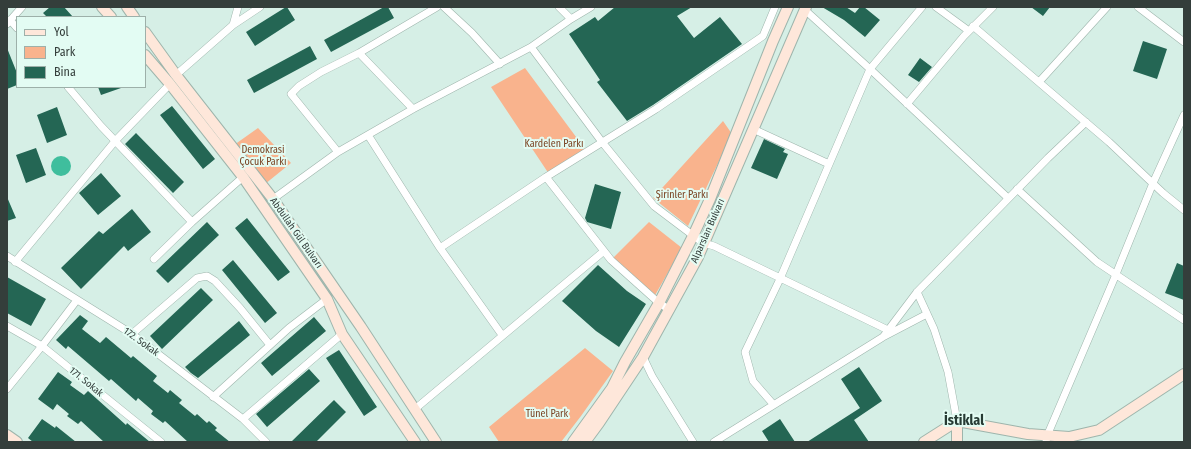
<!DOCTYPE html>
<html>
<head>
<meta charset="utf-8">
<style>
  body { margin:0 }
  #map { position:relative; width:1191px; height:449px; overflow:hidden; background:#d6efe6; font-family:"Fira Sans Condensed",sans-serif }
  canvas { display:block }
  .frame { position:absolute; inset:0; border:8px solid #343e3b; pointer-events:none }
  .legend { position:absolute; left:16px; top:16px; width:130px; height:72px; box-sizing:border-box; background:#e3fcf3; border:1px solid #9db0a9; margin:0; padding:5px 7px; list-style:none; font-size:12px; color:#343e3b }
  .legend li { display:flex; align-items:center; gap:8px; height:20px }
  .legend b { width:20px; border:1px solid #9db0a9 }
</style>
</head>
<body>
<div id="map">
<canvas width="1191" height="449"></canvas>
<div class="frame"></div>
<ul class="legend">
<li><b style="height:5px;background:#fee7da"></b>Yol</li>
<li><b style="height:11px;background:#f9b38d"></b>Park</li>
<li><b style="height:11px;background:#246654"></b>Bina</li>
</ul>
</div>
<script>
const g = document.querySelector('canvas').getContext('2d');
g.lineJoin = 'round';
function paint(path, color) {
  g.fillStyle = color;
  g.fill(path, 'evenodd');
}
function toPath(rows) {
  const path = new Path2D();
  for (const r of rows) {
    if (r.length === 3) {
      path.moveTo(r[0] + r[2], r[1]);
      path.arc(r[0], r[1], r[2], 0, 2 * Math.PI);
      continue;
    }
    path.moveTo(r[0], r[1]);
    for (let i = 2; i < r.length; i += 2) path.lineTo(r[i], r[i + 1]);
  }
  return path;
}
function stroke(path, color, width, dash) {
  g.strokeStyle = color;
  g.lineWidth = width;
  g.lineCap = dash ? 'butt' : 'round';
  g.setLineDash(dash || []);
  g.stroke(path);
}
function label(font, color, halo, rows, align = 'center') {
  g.font = font + ' "Fira Sans Condensed",sans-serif';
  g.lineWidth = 4;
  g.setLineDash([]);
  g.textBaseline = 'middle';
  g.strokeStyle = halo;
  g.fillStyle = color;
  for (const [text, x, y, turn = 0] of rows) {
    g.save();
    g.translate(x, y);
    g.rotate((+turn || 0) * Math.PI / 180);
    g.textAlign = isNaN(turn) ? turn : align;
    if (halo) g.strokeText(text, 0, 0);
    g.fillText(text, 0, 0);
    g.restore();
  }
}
paint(toPath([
  [525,68,585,149,549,174,491,87],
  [723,121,732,134,688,226,653,198],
  [258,128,291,163,265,184,234,145],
  [649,222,682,248,654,297,611,260],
  [585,348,613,371,581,416,561,442,499,442,489,427]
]), '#f9b38d');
paint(toPath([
  [61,166,10]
]), '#3fbe9d');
paint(toPath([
  [50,7,64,7,73,17,47,17,43,13],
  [286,7,287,7,295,20,255,46,246,32],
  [384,7,388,7,394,18,331,52,324,40],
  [615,7,692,7,677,16,694,38,720,17,742,44,653,105,627,121,597,82,600,80,569,34,595,17,598,21],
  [822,7,846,7,855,13,860,7,864,7,880,20,865,37,844,20],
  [1031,7,1050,7,1043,16],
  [1143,41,1167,49,1157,79,1133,71],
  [310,46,317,59,254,93,247,80],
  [7,48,17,73,17,85,7,89],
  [920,58,932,67,919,82,908,75],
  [98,87,121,87,121,88,101,95],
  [172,106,215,159,203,169,160,115],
  [57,107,67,135,47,143,37,115],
  [136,133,184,182,173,193,125,144],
  [764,139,785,149,783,152,788,154,777,179,751,168],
  [36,148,46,175,26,183,16,155],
  [101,173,121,196,98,215,79,193],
  [595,184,621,192,611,229,587,222,585,218],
  [7,197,16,218,7,221],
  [132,209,151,232,128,251,124,246,81,289,61,268,99,231,103,234],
  [247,218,290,272,278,281,235,228],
  [207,222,219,235,168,283,156,271],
  [233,260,277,313,265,323,222,270],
  [1177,263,1184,266,1184,300,1165,293],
  [598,265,627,291,646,304,619,347,596,331,562,301],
  [7,277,46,299,31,326,7,313],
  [201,288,213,300,162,349,150,336],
  [80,315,88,321,82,329,100,343,106,337,131,358,133,356,157,376,153,381,168,393,170,390,182,400,179,403,195,416,197,414,207,423,209,421,217,428,215,430,230,442,188,442,165,421,163,423,151,414,153,411,138,398,136,401,111,379,109,381,68,346,66,349,56,340],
  [314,317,326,331,272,376,261,363],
  [239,321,250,335,198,378,191,373,185,367],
  [339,350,377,407,364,416,326,358],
  [859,367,882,401,854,420,869,442,807,442,860,408,841,379],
  [309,369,320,381,267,427,256,414],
  [58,372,72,382,70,385,84,395,88,391,126,425,127,423,150,442,104,442,81,421,78,424,67,416,69,414,57,404,53,410,38,399],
  [334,400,346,412,316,442,291,442],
  [42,419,55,428,56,426,76,442,33,442,28,438],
  [780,419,795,442,769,442,762,431]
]), '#246654');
const street = toPath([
  [444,7,472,33,500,64],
  [922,7,870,69,1008,198],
  [936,7,969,31],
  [1138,7,1184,42],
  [571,19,591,7],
  [10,20,17,28],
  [7,24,22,7],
  [233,25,260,7],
  [973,26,1109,142,1163,193,1184,210],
  [531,47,602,142,654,206,703,243,714,246,888,330],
  [359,53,413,109],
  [176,75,233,25,238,7],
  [1039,82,1107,7],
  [68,87,101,126,192,222],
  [907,104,964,36,993,7],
  [753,129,829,164],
  [368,135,440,248,502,335],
  [338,152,291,94,299,86,321,72,359,53,437,7],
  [1017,189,1097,262,1184,320],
  [273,199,338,152,413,109,531,47,571,19,559,7],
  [440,248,546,177],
  [7,256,132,334,243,419,266,442],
  [154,259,192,222,243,177],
  [15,262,116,140,170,84],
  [917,292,934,329,948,372,957,421],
  [670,310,659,303,611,260,546,177,656,109,763,36,775,7],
  [7,326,42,346,161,442],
  [132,334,197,278,207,276,215,281,240,308,270,345],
  [883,337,917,292,1048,158,1086,122],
  [643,357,652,376,693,442],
  [7,389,42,346,77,300],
  [213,397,289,328,327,299],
  [773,404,753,381,745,352,779,281,870,69,805,10],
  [415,409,604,251],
  [243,419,342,334],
  [714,442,883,337,927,314],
  [1046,442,1047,436,1114,279,1153,183,1184,115]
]);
const secondary = toPath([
  [102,7,111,17],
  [127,7,134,17],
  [145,32,176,75,273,199,361,327,436,442],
  [145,55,170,84,243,177,327,299,342,334,415,442],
  [957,421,957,442],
  [7,435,17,442],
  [573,442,612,388,625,362,659,303,693,236,710,199,773,41,788,7],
  [585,442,599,423,643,357,698,257,806,7],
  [924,442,957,421,1028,434,1069,437,1099,430,1184,374]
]);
stroke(street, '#9eb5ac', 8);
stroke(secondary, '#9eb5ac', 12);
stroke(street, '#fff', 7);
stroke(secondary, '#fee7da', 10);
label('10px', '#794120', '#e3fcf3', [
  ["Kardelen Parkı",554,144],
  ["Demokrasi",263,150],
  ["Çocuk Parkı",263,162],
  ["Şirinler Parkı",682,195],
  ["Tünel Park",547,414]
]);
label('10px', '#343e3b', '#e3fcf3', [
  ["Alparslan Bulvarı",708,231,-66],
  ["Abdullah Gül Bulvarı",296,233,55],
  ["172. Sokak",141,342,36],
  ["171. Sokak",86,382,39]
]);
label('bold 14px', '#273b34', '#e3fcf3', [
  ["İstiklal",964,421]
]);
</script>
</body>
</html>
